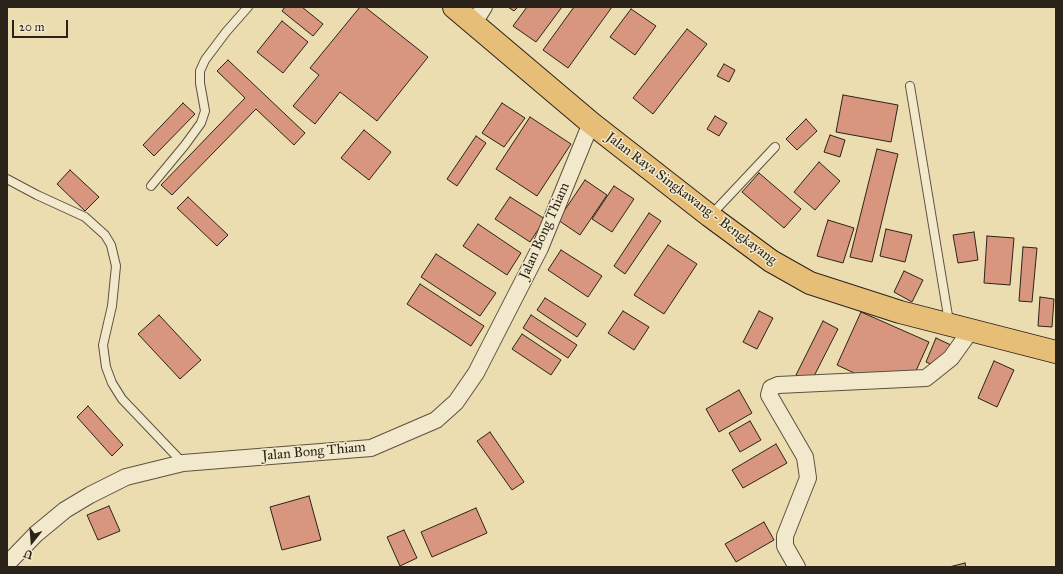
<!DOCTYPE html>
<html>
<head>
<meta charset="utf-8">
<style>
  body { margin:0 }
  #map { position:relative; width:1063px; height:574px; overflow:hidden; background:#ebddb0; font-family:"IM FELL Great Primer",serif }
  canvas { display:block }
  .frame { position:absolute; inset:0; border:8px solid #2b231a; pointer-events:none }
  .north { position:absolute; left:12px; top:522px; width:40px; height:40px; -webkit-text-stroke:3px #f2e9cc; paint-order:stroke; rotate:197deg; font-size:11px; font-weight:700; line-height:16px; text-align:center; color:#2b231a }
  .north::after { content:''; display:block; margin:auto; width:14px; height:18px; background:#2b231a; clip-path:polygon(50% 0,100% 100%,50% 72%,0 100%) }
  .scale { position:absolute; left:12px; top:20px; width:56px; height:18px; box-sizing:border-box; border:2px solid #2b231a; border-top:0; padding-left:5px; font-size:12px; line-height:14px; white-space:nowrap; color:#2b231a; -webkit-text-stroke:3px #f2e9cc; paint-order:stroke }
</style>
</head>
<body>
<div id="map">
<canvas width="1063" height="574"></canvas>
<div class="frame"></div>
<div class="north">U</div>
<div class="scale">20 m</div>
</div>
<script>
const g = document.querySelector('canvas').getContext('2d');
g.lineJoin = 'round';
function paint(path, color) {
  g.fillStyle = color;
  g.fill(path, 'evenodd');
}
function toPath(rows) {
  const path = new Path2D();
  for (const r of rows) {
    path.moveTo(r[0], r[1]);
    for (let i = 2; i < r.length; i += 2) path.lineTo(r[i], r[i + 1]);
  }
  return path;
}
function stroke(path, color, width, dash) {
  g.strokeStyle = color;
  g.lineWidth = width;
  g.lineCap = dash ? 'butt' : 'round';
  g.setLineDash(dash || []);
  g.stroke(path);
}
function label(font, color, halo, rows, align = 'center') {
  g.font = font + ' "IM FELL Great Primer",serif';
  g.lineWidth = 3;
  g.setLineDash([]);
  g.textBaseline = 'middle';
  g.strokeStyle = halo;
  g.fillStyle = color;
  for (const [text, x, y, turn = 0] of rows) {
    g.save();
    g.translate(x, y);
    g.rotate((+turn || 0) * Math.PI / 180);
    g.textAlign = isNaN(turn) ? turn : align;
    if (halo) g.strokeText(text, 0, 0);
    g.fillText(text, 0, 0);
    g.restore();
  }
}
const building = toPath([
  [285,7,302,7,323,24,313,36,282,11,285,7],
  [360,7,365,7,428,57,377,121,340,92,315,124,293,106,319,75,310,68,360,7],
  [508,7,518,7,514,11,508,7],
  [527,7,562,7,536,42,513,26,527,7],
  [574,7,612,7,568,68,543,50,574,7],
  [631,9,656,26,635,55,610,37,631,9],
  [282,21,308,42,283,73,257,52,282,21],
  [687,29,707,44,653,114,633,98,687,29],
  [228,60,305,133,294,145,256,109,172,195,161,185,245,98,217,71,228,60],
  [724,64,735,70,729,82,717,76,724,64],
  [843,95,898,105,891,142,836,132,843,95],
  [183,103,195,114,154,156,143,145,183,103],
  [502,103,525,118,504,147,482,133,502,103],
  [715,116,727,123,719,136,707,129,715,116],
  [530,117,571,144,537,196,496,169,530,117],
  [806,119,817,131,797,150,786,139,806,119],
  [364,130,391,152,369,180,341,158,364,130],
  [830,135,845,140,840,157,824,152,830,135],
  [476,136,486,143,457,186,447,179,476,136],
  [877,149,898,154,872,262,850,257,877,149],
  [819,162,840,181,815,210,794,192,819,162],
  [70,170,99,197,85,211,57,184,70,170],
  [759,173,801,209,784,228,742,192,759,173],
  [585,180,607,195,580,235,558,220,585,180],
  [614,186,634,199,612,232,592,219,614,186],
  [188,197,228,235,217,246,177,208,188,197],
  [510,197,545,219,530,242,495,219,510,197],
  [649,213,661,221,625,274,614,266,649,213],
  [828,220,854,228,843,263,817,256,828,220],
  [478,224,521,253,507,275,463,246,478,224],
  [886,229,912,235,905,262,880,256,886,229],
  [974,232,978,260,958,263,953,235,974,232],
  [987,236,1014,238,1010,285,984,283,987,236],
  [668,245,697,264,664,314,634,295,668,245],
  [1023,247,1037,248,1032,302,1019,301,1023,247],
  [561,250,602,276,588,297,548,270,561,250],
  [436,254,496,293,480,316,421,277,436,254],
  [904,271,923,280,912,302,894,292,904,271],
  [420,284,484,326,471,346,407,304,420,284],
  [1040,297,1054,299,1052,327,1038,326,1040,297],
  [545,298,586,324,577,337,537,310,545,298],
  [623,311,649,327,634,350,608,333,623,311],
  [759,311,773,318,757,349,743,342,759,311],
  [861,312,929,342,915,373,865,378,837,365,861,312],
  [159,315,201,360,180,379,138,334,159,315],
  [531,315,577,345,568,358,523,328,531,315],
  [823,321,838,329,811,382,796,375,823,321],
  [522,334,561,360,551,375,512,349,522,334],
  [936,338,953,346,935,366,926,362,936,338],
  [994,361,1014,370,997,407,978,398,994,361],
  [739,390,752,413,719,432,706,409,739,390],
  [88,406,123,445,112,456,77,417,88,406],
  [750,421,761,440,740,452,729,433,750,421],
  [490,432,524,482,512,490,477,441,490,432],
  [776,444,787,463,743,488,732,470,776,444],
  [309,496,321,540,282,550,270,507,309,496],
  [109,506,120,531,98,540,87,515,109,506],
  [476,508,487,533,432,557,421,532,476,508],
  [764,522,774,540,736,562,725,544,764,522],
  [404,530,417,558,400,566,387,537,404,530],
  [965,563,966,567,949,567,965,563]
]);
paint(building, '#d8967e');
stroke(building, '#2b231a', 1);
const service = toPath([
  [910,86,949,322],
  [7,179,37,195,85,217,105,235,111,245,116,266,112,306,103,345,106,367,112,383,122,399,183,463],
  [151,186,185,145,201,123,205,111,200,83,200,71,205,60,226,32,248,7],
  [711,215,775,147]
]);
const minor = toPath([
  [473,24,484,7],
  [7,564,36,534,65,510,90,495,126,477,183,463,371,448,436,420,456,402,476,373,540,248,591,123],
  [797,567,785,546,785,536,808,478,805,457,769,395,771,388,778,385,926,378,951,358,971,330]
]);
const primary = toPath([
  [454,7,591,123,710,216,771,261,810,283,900,312,1056,352]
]);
stroke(service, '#5b5240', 10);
stroke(minor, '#5b5240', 18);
stroke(primary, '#2b231a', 24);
stroke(service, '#f2e9cc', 8);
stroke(minor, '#f2e9cc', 16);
stroke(primary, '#e6be78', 22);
label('14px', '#2b231a', '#f2e9cc', [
  ["Jalan Raya Singkawang - Bengkayang",691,199,37],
  ["Jalan Bong Thiam",545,231,-66],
  ["Jalan Bong Thiam",314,452,-5]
]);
</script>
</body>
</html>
